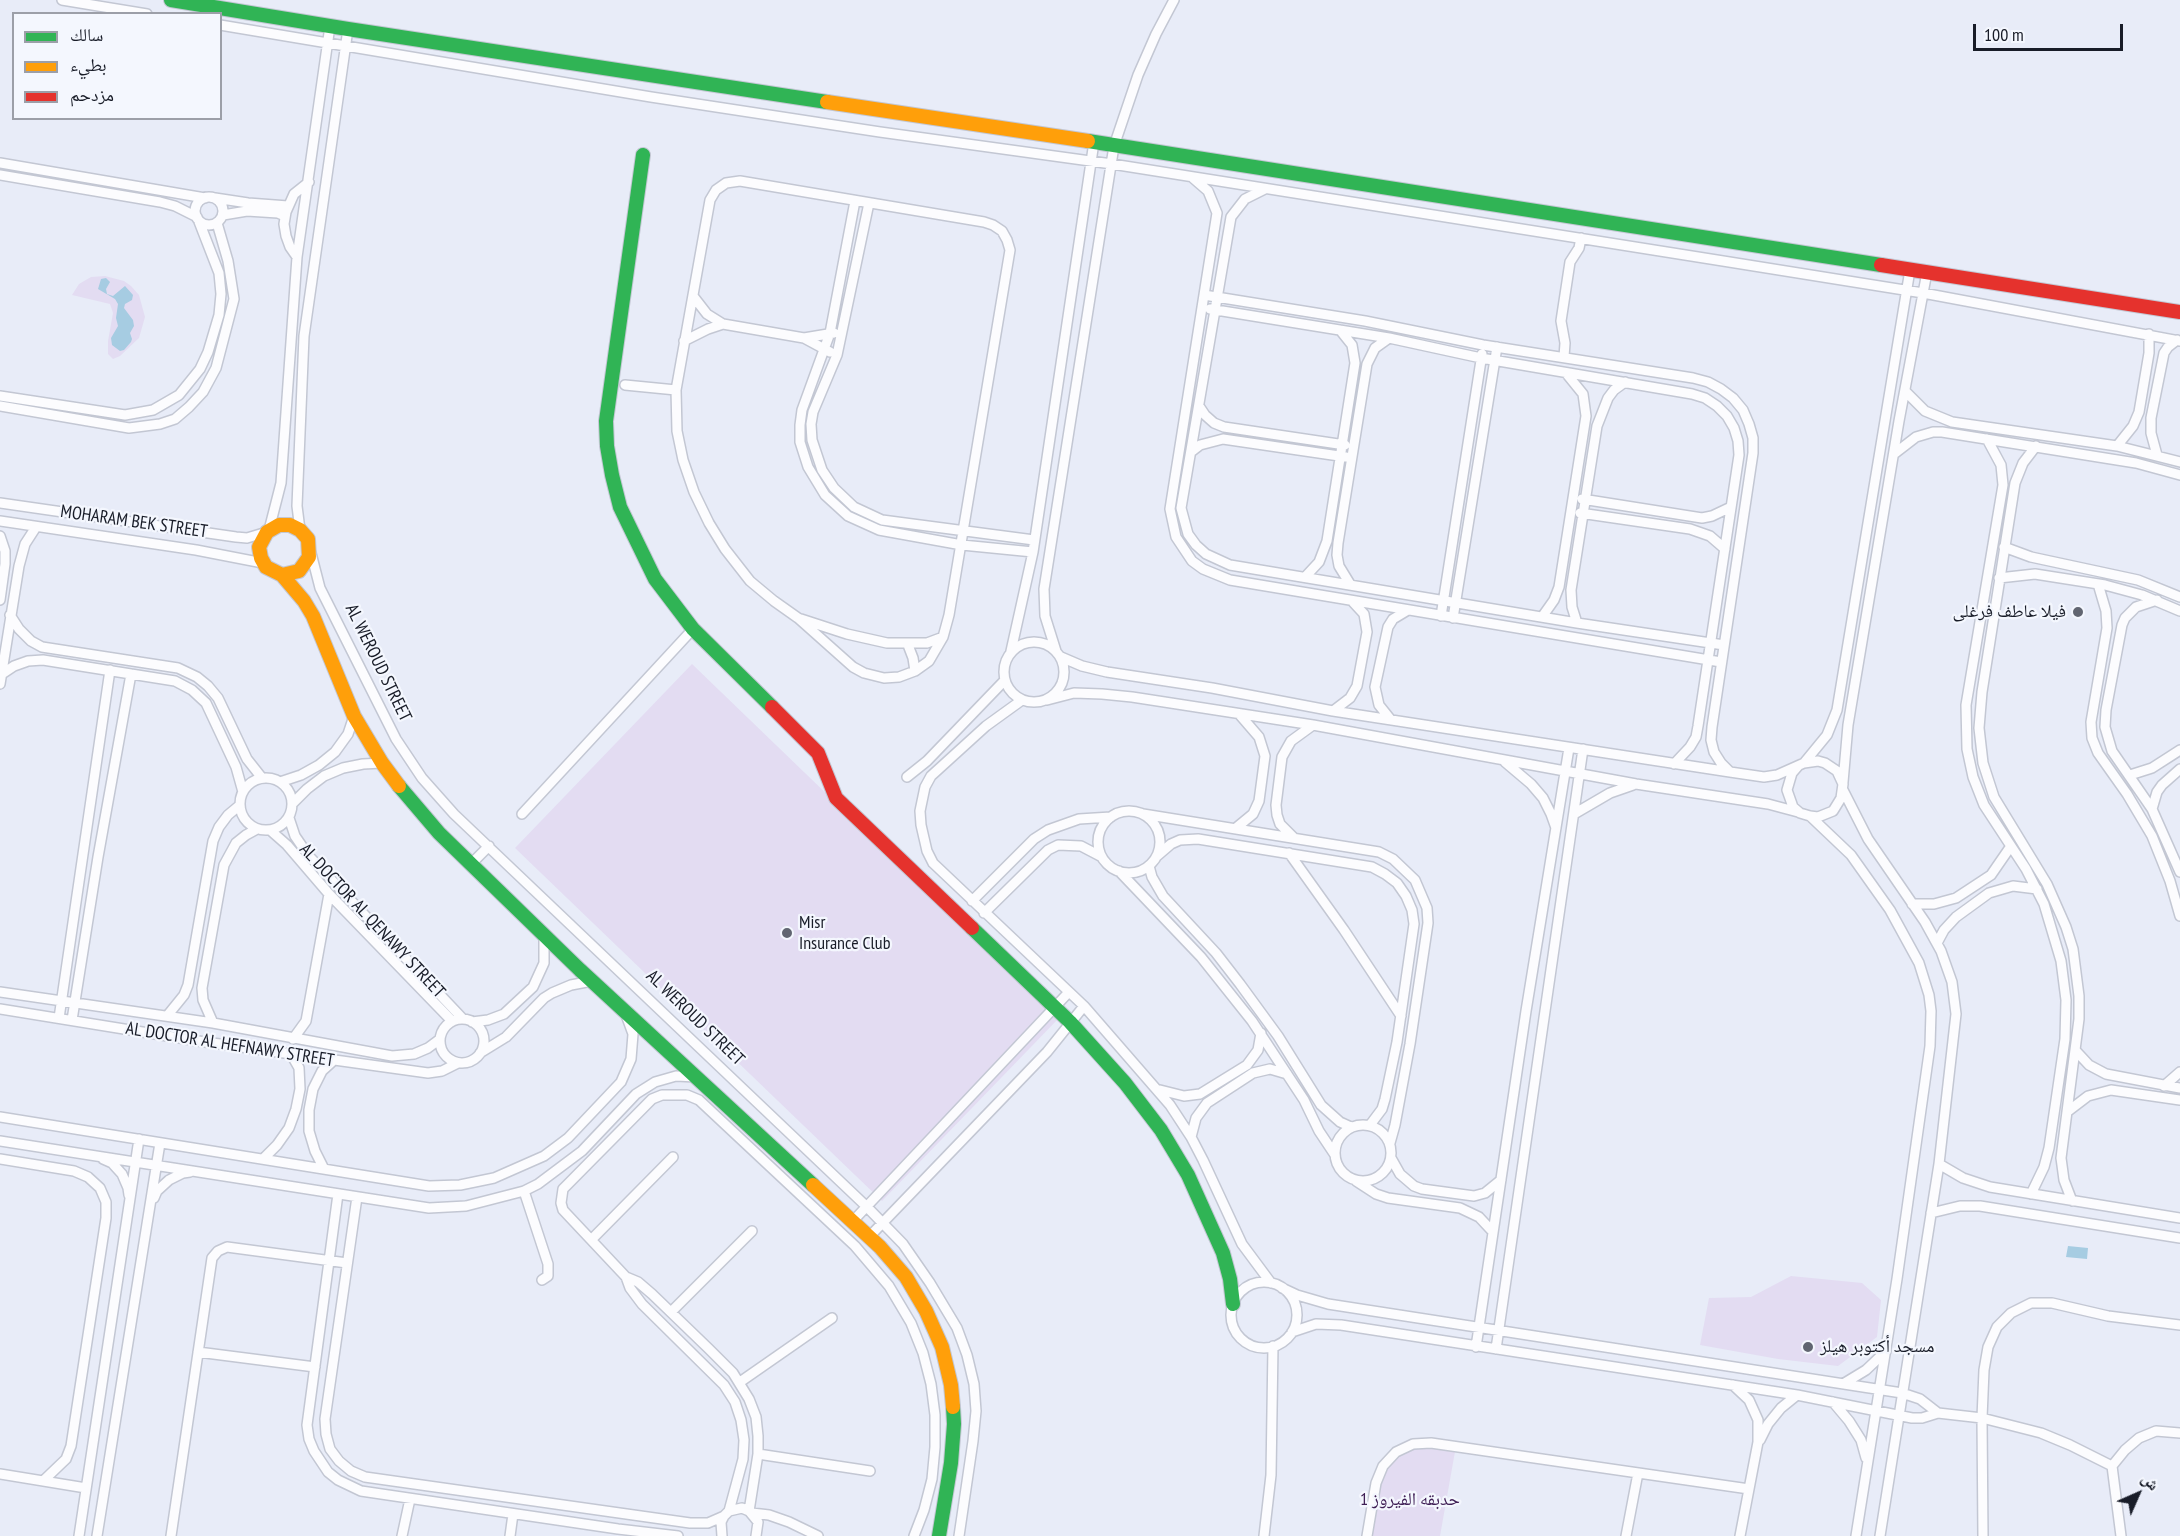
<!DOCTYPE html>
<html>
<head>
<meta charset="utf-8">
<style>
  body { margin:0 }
  #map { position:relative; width:2180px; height:1536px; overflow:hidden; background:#e8ecf8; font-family:"PT Sans Narrow","Noto Naskh Arabic",sans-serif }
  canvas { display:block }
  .legend { position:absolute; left:12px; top:12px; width:210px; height:108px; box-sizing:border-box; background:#f4f7fe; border:2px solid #9c9fa8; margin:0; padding:8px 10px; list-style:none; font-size:18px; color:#181c28 }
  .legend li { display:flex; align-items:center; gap:12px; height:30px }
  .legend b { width:30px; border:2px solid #9c9fa8 }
  .north { position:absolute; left:2108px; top:1464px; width:60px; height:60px; -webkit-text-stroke:4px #f4f7fe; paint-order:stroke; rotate:45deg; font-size:16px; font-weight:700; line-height:24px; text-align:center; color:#181c28 }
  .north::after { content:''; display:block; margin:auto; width:21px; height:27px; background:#181c28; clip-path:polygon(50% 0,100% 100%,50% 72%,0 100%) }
  .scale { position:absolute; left:1973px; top:24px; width:150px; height:27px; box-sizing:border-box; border:3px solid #181c28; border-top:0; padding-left:8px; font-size:18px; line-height:21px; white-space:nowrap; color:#181c28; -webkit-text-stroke:4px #f4f7fe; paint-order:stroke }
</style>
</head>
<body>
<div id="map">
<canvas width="2180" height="1536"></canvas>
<ul class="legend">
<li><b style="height:8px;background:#30b455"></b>سالك</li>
<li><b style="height:8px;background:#ff9f0a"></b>بطيء</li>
<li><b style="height:8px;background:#e5322d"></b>مزدحم</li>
</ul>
<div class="north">ش</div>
<div class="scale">100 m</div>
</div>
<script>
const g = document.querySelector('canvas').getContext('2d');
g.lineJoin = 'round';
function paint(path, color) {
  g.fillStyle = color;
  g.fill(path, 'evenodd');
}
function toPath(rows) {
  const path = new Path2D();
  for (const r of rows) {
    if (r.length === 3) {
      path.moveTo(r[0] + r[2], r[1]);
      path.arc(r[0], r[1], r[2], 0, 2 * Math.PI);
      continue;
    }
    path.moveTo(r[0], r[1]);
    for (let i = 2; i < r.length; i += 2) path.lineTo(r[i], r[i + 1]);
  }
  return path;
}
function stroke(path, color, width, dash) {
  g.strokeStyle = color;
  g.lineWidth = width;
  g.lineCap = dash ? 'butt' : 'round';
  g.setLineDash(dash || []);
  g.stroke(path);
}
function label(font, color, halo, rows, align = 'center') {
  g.font = font + ' "PT Sans Narrow","Noto Naskh Arabic",sans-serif';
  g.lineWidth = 4.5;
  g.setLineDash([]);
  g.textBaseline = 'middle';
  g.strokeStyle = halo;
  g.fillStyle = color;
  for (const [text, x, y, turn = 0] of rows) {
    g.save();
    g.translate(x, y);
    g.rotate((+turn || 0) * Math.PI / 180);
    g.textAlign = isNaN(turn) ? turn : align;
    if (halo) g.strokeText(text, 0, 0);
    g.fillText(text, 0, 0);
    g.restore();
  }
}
paint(toPath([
  [105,276,124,281,131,286,139,295,145,317,139,338,120,356,113,359,108,354,108,341,113,313,110,304,72,295,79,284,91,277],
  [692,664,1059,1018,882,1201,515,848],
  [1791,1276,1862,1283,1881,1300,1877,1337,1838,1366,1778,1359,1700,1345,1709,1298,1751,1297],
  [1413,1444,1456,1446,1440,1536,1367,1536,1383,1466]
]), '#e3dcf2');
paint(toPath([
  [106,278,110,282,106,289,107,294,113,296,125,286,133,295,132,300,125,304,124,308,133,320,134,326,130,333,132,339,131,342,124,350,120,351,112,345,111,338,118,326,116,318,118,304,115,299,98,289,101,279],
  [2068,1246,2088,1248,2087,1259,2066,1257]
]), '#a6cce2');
const street = toPath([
  [62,0,147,14],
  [220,25,651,97,880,132,1112,164,1723,261,1923,293,2180,341],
  [0,163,205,198],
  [0,175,160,202,175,206,197,217],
  [1193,178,1208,191,1217,213,1170,509,1176,537,1192,561,1203,569,1230,580,1721,662],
  [740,181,984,222,993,225,1002,231,1007,240,1010,250,949,615,943,637,929,661,915,671,899,677,884,678,864,673,853,667,798,618,774,601,750,581,725,549,709,523,694,492,683,460,677,431,676,390,710,200,716,190,726,183,740,181],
  [1265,189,1245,199,1231,217,1181,508,1188,534,1196,545,1206,554,1230,565,1577,623,1724,645],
  [209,211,14],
  [215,198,248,203,288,206],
  [855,201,830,333,802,410,800,425,800,442,808,467,825,495,848,516,879,530,962,545,1033,552],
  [869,203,837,355,813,412,811,424,812,440,822,470,834,488,854,507,882,520,1034,540],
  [223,215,247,211,278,213,285,216],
  [297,257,290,247,286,236,284,224,286,212,294,194,309,182],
  [1204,295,1365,321,1483,345,1693,378,1708,382,1721,389,1733,398,1743,410,1749,424,1753,438,1753,453,1712,727,1711,740,1714,752,1721,763,1730,772],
  [693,296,707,314,723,324,804,338,830,352],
  [1210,309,1389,338,1481,358,1692,394,1705,398,1717,406,1727,416,1734,428,1738,441,1739,455,1698,726,1696,737,1690,747,1674,764],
  [804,338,834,333],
  [684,341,708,329,723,324],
  [1564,357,1565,343,1561,321,1570,262,1579,248,1581,238],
  [625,385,676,390],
  [1905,391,1925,411,1952,422,2117,446,2180,462],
  [0,396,125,415,153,410,179,395,200,369,208,352,219,315,221,294,219,273,198,219],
  [0,406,129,428,160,424,175,419,189,407,203,392,216,368,234,299,228,261,217,223],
  [1199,406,1205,415,1214,423,1224,427,1345,445],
  [1987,439,2001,465,2003,485,1966,705,1967,749,1973,777,1984,805,2026,869,2044,904,2061,961,2066,1000,2065,1039,2049,1148,2044,1167,2031,1194],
  [2036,446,2023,463,2015,483,1982,692,1979,728,1983,763,1994,797,2047,884,2066,927,2073,949,2079,996,2079,1019,2061,1158,2064,1180,2072,1201],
  [2117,446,2133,426,2139,412,2149,353,2149,334],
  [1191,452,1200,445,1223,439,1346,457],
  [1894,454,1916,437,1933,432,1942,432,2136,463,2180,475],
  [2157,455,2151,433,2151,418,2164,353,2168,347,2177,340],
  [1582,499,1702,518,1712,516,1731,507],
  [0,503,236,537,247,538,267,532],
  [1580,513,1690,529,1710,536,1725,549],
  [0,521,196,550,263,563],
  [269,530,281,483,297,257,330,26],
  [300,530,297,506,304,336,348,29],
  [0,536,5,551,5,564,0,600],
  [2004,547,2031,557,2138,580,2180,597],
  [311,553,320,588,396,739,422,778,454,814,866,1206,903,1244,930,1283,957,1328,967,1355,974,1384,976,1411,973,1441,959,1536],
  [1306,576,1319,562,1327,541,1355,363,1352,345,1340,330],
  [1999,578,2035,574,2105,585,2142,595,2180,611],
  [1350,584,1339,566,1337,555,1338,543,1367,364,1375,348,1389,338],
  [2098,584,2106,611,2107,628,2091,722,2092,738,2098,753,2127,794,2152,836,2170,881,2180,916],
  [2157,600,2136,607,2125,618,2122,625,2106,710,2105,727,2112,751,2152,809,2180,872],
  [10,615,19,629,31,641,42,647,178,668,197,677,208,686,218,698,247,759,262,778],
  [1441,616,1482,354],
  [1542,617,1554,600,1559,587,1586,416,1583,394,1566,373],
  [1453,618,1497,347],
  [801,619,847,634,887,643,927,643,943,637],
  [1577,623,1572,607,1571,590,1597,426,1608,398,1614,390,1625,382],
  [1034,672,30],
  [908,645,913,658,915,671],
  [1011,651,1033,552,1094,142],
  [1056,651,1045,616,1044,589,1114,146,1138,75,1156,34,1174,0],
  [1061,657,1082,666,1107,672,1212,688,1333,711,1730,772,1764,777,1777,775,1804,763,1818,761,1825,763,1837,771,1843,784,1841,798,1833,811,1818,817,1810,816,1800,813,1793,807,1787,790,1792,773,1798,766],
  [2,674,14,666,28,661,43,660,175,681,192,690,206,703,236,767,243,792],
  [0,684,19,566,25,544,36,527],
  [1022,700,986,726,931,776,925,787,920,811,921,825,927,851,933,863,1084,1006,1170,1105,1191,1137,1203,1160,1242,1244,1271,1283],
  [1047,700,1074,693,1102,694,1132,697,1313,725,1636,784,1768,804,1798,812],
  [1333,711,1350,698,1357,686,1367,632,1364,614,1352,601],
  [1391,720,1379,705,1375,687,1388,627,1393,619,1408,610],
  [1505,762,1531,784,1543,798,1551,814,1556,828],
  [1804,763,1827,735,1837,710,1910,270],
  [2130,775,2152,768,2180,750],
  [907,777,927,761,1005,680],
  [266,804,26],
  [280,782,301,775,319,765,335,752,348,734,354,716],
  [1843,782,1848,725,1899,421,1927,272],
  [1843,790,1868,839,1925,922,1941,951,1952,982,1956,1014,1939,1164,1880,1536],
  [292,804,307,789,324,776,343,768,363,764,382,763],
  [2152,809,2157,792,2162,785,2180,769],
  [1129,842,31],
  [522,814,693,629],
  [1143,814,1379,852,1393,859,1415,880,1427,908,1428,923,1410,1044,1395,1125,1390,1143],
  [1574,814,1610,793,1633,785],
  [1810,816,1851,855,1890,910,1919,963,1929,995,1931,1011,1930,1046,1897,1279,1856,1536],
  [289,818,295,836,308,855,463,1019],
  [1236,828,1253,814,1259,801,1265,756,1259,737,1240,715],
  [270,830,287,845,329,894,452,1021],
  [1294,838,1280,824,1277,815,1276,805,1282,757,1291,741,1313,725],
  [1289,853,1344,930,1401,1016],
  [1157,856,1171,844,1180,840,1198,839,1372,867,1385,874,1397,883,1406,896,1412,910,1414,924,1397,1042,1385,1099,1382,1109,1370,1125],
  [472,863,489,846],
  [1149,866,1152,877,1163,896,1216,953,1240,984,1278,1036,1321,1105,1340,1122,1351,1127],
  [1119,871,1201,957,1252,1021,1304,1100,1319,1131,1335,1155],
  [972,901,1034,839,1048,830,1079,819,1111,817],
  [1912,904,1934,904,1956,898,1991,875,2011,846],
  [984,913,1048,850,1058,845,1081,846,1102,857],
  [1937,943,1944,930,1956,917,1989,893,2013,886,2037,889],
  [0,992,213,1023,392,1056,414,1054,428,1048,440,1039],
  [0,1009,198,1041,428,1073,442,1071,458,1063],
  [167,1016,184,995,188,985,213,841,219,827,228,815,240,805],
  [59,1018,110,670],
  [462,1041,22],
  [72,1020,98,857,131,674],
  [472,1022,488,1020,504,1014,533,987,544,963,544,935],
  [213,1023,203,1000,202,988,224,865,236,843,246,835,257,829],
  [293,1039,306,1021,329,894],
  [2076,1051,2089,1065,2106,1074,2180,1088],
  [480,1053,506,1037,544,998,552,993,571,985,592,981],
  [2164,1086,2180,1072],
  [1160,1090,1184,1096,1200,1094,1247,1065,1258,1050,1261,1033],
  [2067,1112,2088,1096,2111,1090,2180,1100],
  [0,1117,429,1186,460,1185,494,1178,544,1156,568,1138,621,1082,631,1059,633,1034,626,1015],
  [1363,1153,28],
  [1191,1137,1196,1118,1207,1103,1253,1073,1270,1069,1287,1074],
  [0,1141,429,1208,466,1206,524,1191,538,1184,582,1151,636,1094,655,1082,676,1076,696,1077],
  [1391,1158,1400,1174,1414,1186,1422,1189,1474,1196,1485,1193,1501,1180],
  [0,1159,74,1171,88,1177,100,1188,106,1202,106,1218,71,1446,66,1459,43,1481],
  [103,1159,112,1163,122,1174,128,1188,129,1195],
  [263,1159,277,1145,289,1128,296,1109,300,1089,299,1068,291,1054],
  [1939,1164,1963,1178,1990,1187,2180,1218],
  [324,1169,315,1151,309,1131,309,1110,313,1089,322,1071,333,1061],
  [1356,1181,1376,1194,1388,1198,1460,1208,1479,1217,1493,1232],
  [524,1191,548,1264,548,1276,542,1280],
  [338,1194,307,1425,309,1439,314,1451,328,1472,338,1480,361,1491,618,1529,678,1536],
  [357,1197,325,1419,326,1434,330,1449,339,1461,351,1471,365,1477,690,1523,708,1523,724,1516],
  [154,1198,157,1191,169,1180,183,1173,190,1172],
  [1931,1213,1960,1206,1980,1206,2180,1238],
  [852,1222,1069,992],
  [869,1237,1047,1052,1084,1006],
  [592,1239,673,1157],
  [626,1277,638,1282,652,1294,709,1349,733,1373,749,1399,756,1417,758,1436,758,1454,749,1511],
  [1264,1315,33],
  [1282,1288,1297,1295,1328,1304,1902,1393,1920,1399,1938,1413],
  [671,1312,752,1231],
  [1292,1332,1316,1324,1341,1325,1797,1395,1912,1418,1922,1418,1938,1413,1982,1418,2041,1433,2070,1445,2112,1466],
  [1476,1347,1526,1011,1569,748],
  [1496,1349,1583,749],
  [198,1352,315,1367],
  [740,1382,832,1318],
  [1843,1384,1866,1370,1886,1351],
  [1733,1385,1749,1400,1758,1420,1758,1442,1740,1536],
  [1833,1402,1849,1421,1861,1440,1866,1458],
  [1760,1440,1768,1424,1781,1408,1797,1395],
  [758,1454,870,1471],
  [0,1474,86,1488],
  [729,1511,743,1459,744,1440,741,1420,735,1402,724,1385,642,1304,630,1288,626,1277,563,1210,561,1203,563,1189,568,1184,652,1099,662,1095,687,1095,699,1100,855,1246,889,1286,911,1323,923,1353,931,1384,935,1415,935,1447,932,1479,924,1510,914,1536],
  [752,1513,769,1515,789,1522,818,1536],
  [79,1536,139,1139],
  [97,1536,160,1143],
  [171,1536,212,1258,218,1251,227,1247,347,1263],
  [402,1536,410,1499],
  [510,1536,513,1514],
  [722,1536,721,1522,724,1516,729,1511,742,1508,749,1511,758,1522,756,1536],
  [1264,1536,1271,1475,1273,1346],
  [1367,1536,1376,1483,1383,1466,1396,1452,1413,1444,1431,1443,1749,1489],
  [1626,1536,1638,1473],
  [1983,1536,1982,1418,1984,1370,1988,1347,1997,1327,2011,1313,2031,1303,2052,1303,2108,1316,2180,1325],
  [2121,1536,2112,1466,2125,1450,2139,1438,2156,1431,2180,1433]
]);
const fast = toPath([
  [171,0,348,29,827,102],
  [1088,141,1881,265],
  [643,155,606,421,607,446,612,475,620,507,655,579,693,629,772,707],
  [399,786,439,833,580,970,813,1185],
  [972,928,1070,1022,1125,1083,1161,1130,1188,1175,1223,1253,1230,1279,1233,1304],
  [939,1536,951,1463,954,1424,953,1407]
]);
const slow = toPath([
  [827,102,1088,141],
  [282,575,299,571,309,557,308,539,300,530,290,525,279,525,267,532,259,547,261,558,266,567,282,575,304,601,313,616,354,716,382,763,399,786],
  [813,1185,880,1247,906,1277,926,1311,942,1347,951,1385,953,1407]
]);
const jam = toPath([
  [1881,265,2180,312],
  [772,707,818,753,836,798,972,928]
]);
stroke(street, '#c3c7d3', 12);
stroke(fast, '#c3c7d3', 16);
stroke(slow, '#c3c7d3', 16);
stroke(jam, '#c3c7d3', 16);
stroke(street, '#fcfcfe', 9);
stroke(fast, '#30b455', 14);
stroke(slow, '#ff9f0a', 14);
stroke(jam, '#e5322d', 14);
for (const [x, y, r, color] of [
  [2078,612,6,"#616571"],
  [787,933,6,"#616571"],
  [1808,1347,6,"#616571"]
]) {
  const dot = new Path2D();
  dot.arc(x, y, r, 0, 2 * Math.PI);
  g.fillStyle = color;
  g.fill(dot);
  stroke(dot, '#f4f7fe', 2);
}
label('18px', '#181c28', '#f4f7fe', [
  ["MOHARAM BEK STREET",134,522,8],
  ["AL WEROUD STREET",378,663,64],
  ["AL DOCTOR AL QENAWY STREET",372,921,47],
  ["AL WEROUD STREET",695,1018,44],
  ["AL DOCTOR AL HEFNAWY STREET",230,1045,9]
]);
label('18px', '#181c28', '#f4f7fe', [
  ["فيلا عاطف فرغلى",2066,612,"right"],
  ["Misr",799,923],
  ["Insurance Club",799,944],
  ["مسجد أكتوبر هيلز",1820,1347]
], 'left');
label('18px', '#402056', '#f4f7fe', [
  ["حدبقه الفيروز 1",1410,1500]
]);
</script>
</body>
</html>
